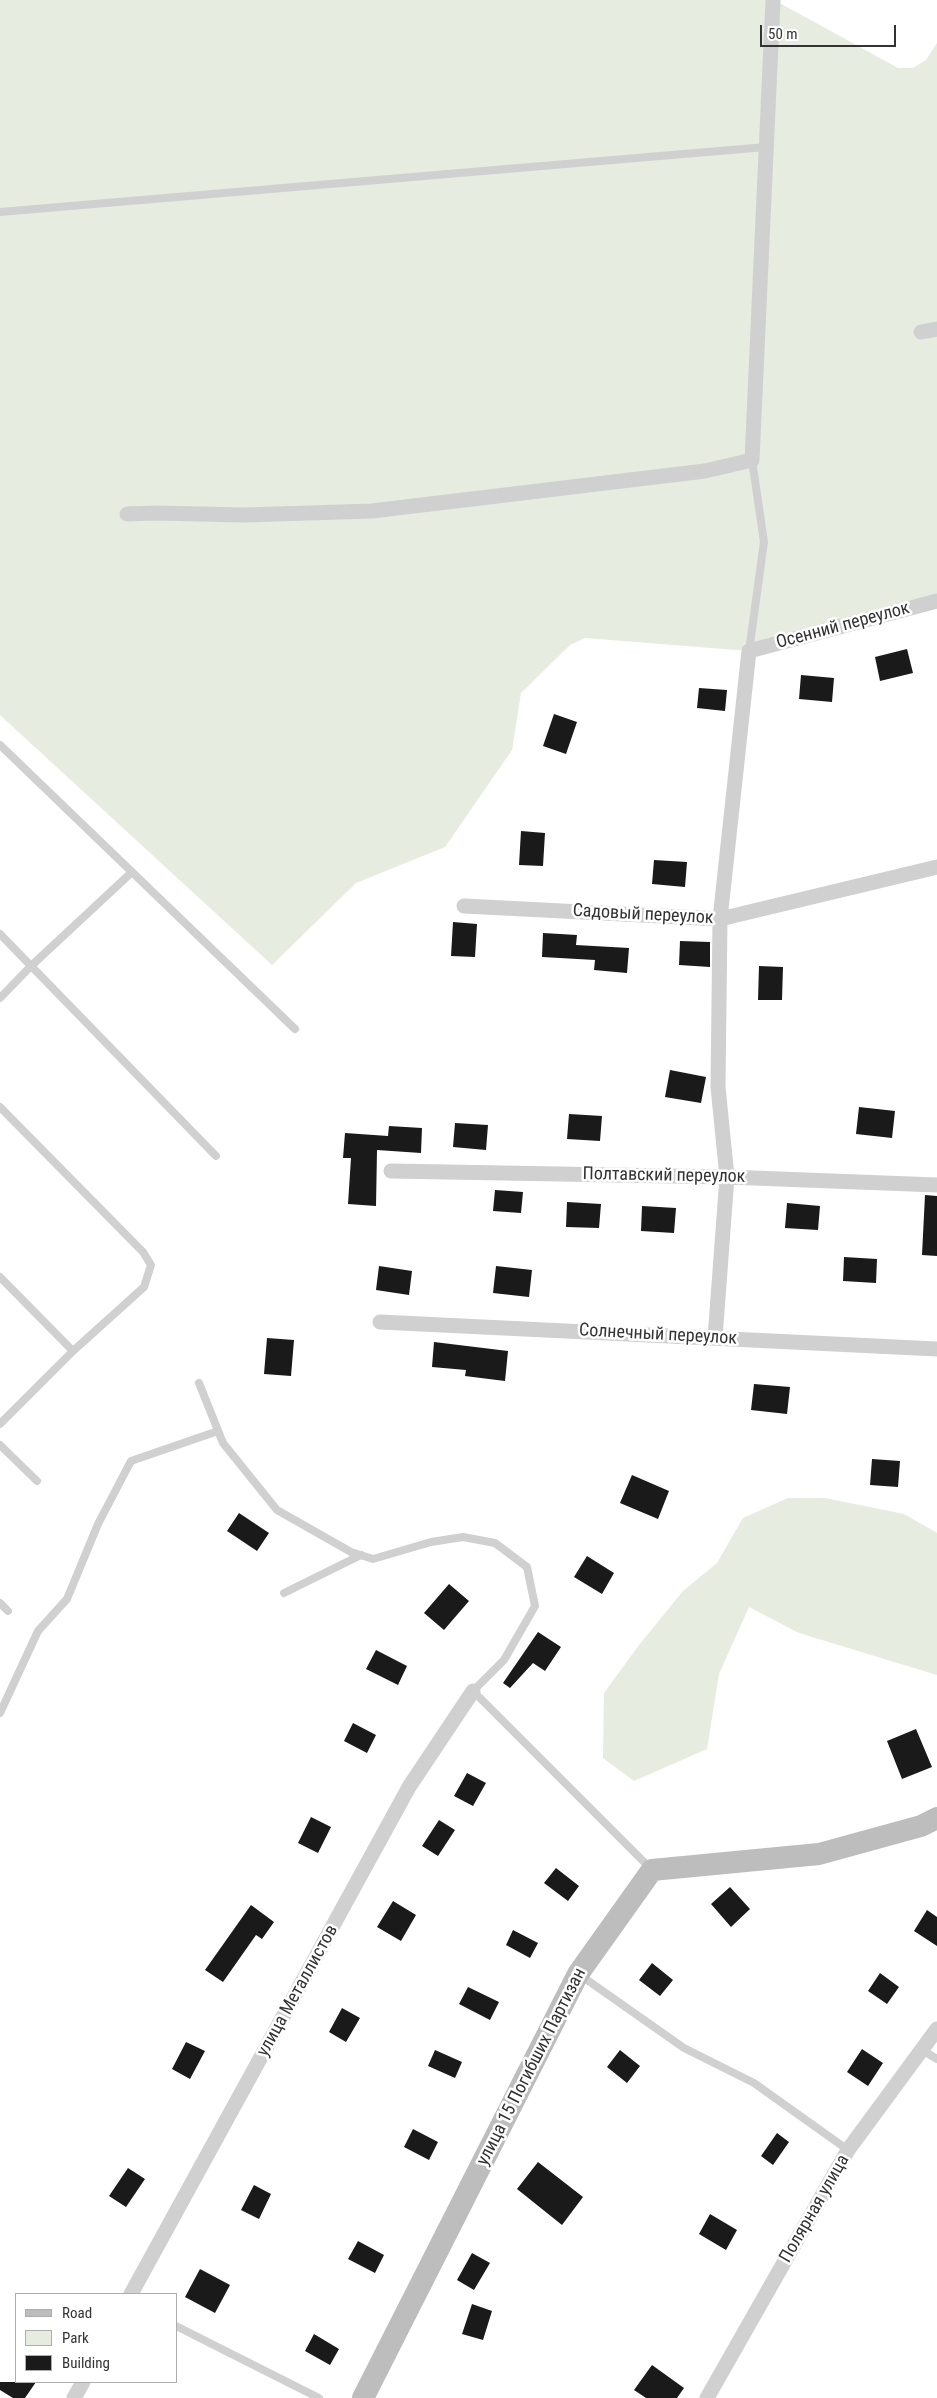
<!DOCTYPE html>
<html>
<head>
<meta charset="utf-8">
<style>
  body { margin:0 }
  #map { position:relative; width:937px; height:2398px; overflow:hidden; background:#fff; font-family:"Roboto Condensed",sans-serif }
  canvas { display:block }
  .legend { position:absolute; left:15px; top:2293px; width:162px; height:90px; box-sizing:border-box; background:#fff; border:1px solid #adadad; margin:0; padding:6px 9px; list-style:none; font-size:15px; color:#333 }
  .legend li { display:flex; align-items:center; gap:10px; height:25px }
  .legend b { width:25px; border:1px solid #adadad }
  .scale { position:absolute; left:760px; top:25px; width:136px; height:22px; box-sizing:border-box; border:2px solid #333; border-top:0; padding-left:6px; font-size:15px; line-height:18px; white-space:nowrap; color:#333; -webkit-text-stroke:4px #fff; paint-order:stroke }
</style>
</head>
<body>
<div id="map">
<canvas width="937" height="2398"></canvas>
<ul class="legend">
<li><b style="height:6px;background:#bdbdbd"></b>Road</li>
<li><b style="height:14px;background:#e6ecdf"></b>Park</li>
<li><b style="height:14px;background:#1a1a1a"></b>Building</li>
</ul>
<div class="scale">50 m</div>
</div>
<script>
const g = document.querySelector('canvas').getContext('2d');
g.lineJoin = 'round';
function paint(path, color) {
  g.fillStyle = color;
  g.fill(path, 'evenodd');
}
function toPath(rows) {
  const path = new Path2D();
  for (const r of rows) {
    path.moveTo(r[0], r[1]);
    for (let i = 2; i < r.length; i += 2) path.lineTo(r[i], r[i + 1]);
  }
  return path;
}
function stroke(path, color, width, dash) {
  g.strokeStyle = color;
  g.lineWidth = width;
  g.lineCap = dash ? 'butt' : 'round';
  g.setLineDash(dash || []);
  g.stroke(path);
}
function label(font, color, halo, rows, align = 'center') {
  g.font = font + ' "Roboto Condensed",sans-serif';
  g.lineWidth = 5;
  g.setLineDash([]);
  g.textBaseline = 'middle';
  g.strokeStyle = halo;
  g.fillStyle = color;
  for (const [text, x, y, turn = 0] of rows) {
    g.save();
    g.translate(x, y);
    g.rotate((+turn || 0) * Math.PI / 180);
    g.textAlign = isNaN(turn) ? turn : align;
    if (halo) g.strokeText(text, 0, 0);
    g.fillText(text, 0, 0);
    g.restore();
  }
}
paint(toPath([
  [0,0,774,0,898,68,913,68,926,60,937,43,937,601,749,651,585,638,570,645,521,693,512,750,445,847,356,883,272,965,0,715],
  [788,1498,825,1498,904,1514,937,1533,937,1675,799,1633,749,1607,719,1674,707,1749,634,1781,603,1758,604,1693,639,1645,683,1591,717,1563,743,1518]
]), '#e6ecdf');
paint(toPath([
  [907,649,913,673,880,681,875,657],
  [801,675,834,678,832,702,799,699],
  [699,688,727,690,725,711,697,708],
  [554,714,577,722,566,754,543,746],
  [521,831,545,833,543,866,519,865],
  [654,860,687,862,685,887,652,884],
  [453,922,477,924,475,957,451,956],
  [543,933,577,935,576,945,629,948,627,973,594,970,595,960,542,957],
  [680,941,710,942,710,967,679,965],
  [759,966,783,967,782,1000,758,1000],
  [670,1070,706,1077,701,1103,665,1097],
  [859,1107,895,1111,892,1138,856,1134],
  [569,1114,602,1116,600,1141,567,1139],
  [455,1123,488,1125,486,1150,453,1147],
  [389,1126,422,1128,421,1153,377,1150,376,1206,348,1204,351,1158,343,1158,345,1133,388,1136],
  [495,1190,523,1192,521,1213,493,1211],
  [925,1195,937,1196,937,1256,922,1255],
  [567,1202,601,1204,599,1228,566,1227],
  [787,1203,820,1206,818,1230,785,1228],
  [642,1206,676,1208,674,1233,641,1231],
  [844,1257,877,1259,876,1283,843,1281],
  [379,1266,412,1271,409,1295,376,1290],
  [496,1266,532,1270,529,1297,493,1293],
  [267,1338,294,1340,291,1376,264,1374],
  [434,1342,508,1351,505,1381,465,1376,466,1370,432,1367],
  [754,1384,790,1387,787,1414,751,1410],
  [872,1459,900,1461,898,1487,870,1485],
  [632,1475,669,1491,658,1519,620,1503],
  [239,1513,269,1533,257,1551,227,1531],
  [587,1556,614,1573,602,1594,574,1577],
  [449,1584,469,1601,444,1630,424,1613],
  [538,1632,561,1647,545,1671,533,1663,510,1688,503,1683],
  [376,1650,407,1666,398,1685,366,1669],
  [353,1723,376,1735,367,1753,344,1741],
  [916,1729,932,1767,902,1779,887,1741],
  [467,1773,486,1783,473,1806,454,1796],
  [311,1817,331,1827,318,1853,298,1843],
  [439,1820,455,1830,438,1856,422,1846],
  [556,1868,579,1886,568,1901,544,1883],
  [730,1887,750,1909,731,1927,711,1904],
  [393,1901,416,1915,401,1941,377,1927],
  [251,1905,274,1922,262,1939,256,1935,223,1982,205,1970],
  [927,1910,937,1917,937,1946,914,1931],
  [513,1930,538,1943,530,1958,506,1945],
  [652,1963,673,1980,660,1996,639,1980],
  [880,1973,899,1987,887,2004,868,1991],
  [468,1987,499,2002,490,2020,459,2004],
  [342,2008,360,2018,346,2042,329,2032],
  [186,2042,205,2051,190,2079,172,2069],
  [862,2049,883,2063,868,2086,847,2072],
  [435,2050,462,2062,455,2078,428,2066],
  [620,2050,640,2066,627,2083,607,2067],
  [413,2129,438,2142,429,2160,404,2147],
  [777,2133,789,2142,773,2165,761,2156],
  [538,2162,583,2197,562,2225,517,2189],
  [128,2168,145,2179,126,2207,109,2196],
  [254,2185,271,2194,259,2219,241,2210],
  [710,2214,737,2230,726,2250,699,2234],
  [358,2241,384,2255,375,2273,348,2259],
  [472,2253,490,2263,474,2290,457,2280],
  [200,2269,230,2285,215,2313,185,2297],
  [472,2304,492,2311,483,2340,462,2334],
  [314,2334,339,2349,330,2365,305,2351],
  [652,2365,684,2388,677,2398,646,2398,634,2390],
  [0,2382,36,2382,25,2398,13,2398,0,2390]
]), '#1a1a1a');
stroke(toPath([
  [0,212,766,147],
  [749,651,764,542,752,460],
  [0,745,295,1029],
  [0,934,216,1156],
  [0,998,31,966,132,872],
  [0,1107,143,1252,151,1265,144,1287,73,1351,0,1424],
  [0,1277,73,1351],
  [199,1383,223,1443,277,1510,351,1552,373,1559,431,1542,463,1537,495,1543,527,1567,535,1606,504,1660,473,1691,651,1869],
  [0,1445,37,1481],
  [284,1593,361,1555],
  [0,1603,8,1611],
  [0,1713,38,1631,67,1599,98,1524,131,1461,218,1431],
  [580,1975,684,2048,754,2083,848,2150],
  [922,2050,937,2059],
  [176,2326,319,2398]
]), '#d0d0d0', 8);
stroke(toPath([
  [921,332,937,329],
  [127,514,156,513,244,515,372,511,705,471,752,460,773,0],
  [464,906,720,919,937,867],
  [391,1171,727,1177,937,1185],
  [380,1322,937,1349],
  [715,1338,727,1177,718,1087,720,919,749,651,937,601],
  [131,2294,409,1787,473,1691],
  [74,2398,83,2382],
  [707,2398,848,2150,937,2029]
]), '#d0d0d0', 15);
stroke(toPath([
  [363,2398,578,1974,652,1870,819,1854,921,1826,937,1818]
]), '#bdbdbd', 22);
label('18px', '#333', '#fff', [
  ["Осенний переулок",843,626,-15],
  ["Садовый переулок",643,915,3],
  ["Полтавский переулок",664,1176,1],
  ["Солнечный переулок",658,1335,3],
  ["улица Металлистов",298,1991,-61],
  ["улица 15 Погибших Партизан",532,2067,-63],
  ["Полярная улица",815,2209,-60]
]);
</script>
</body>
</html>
